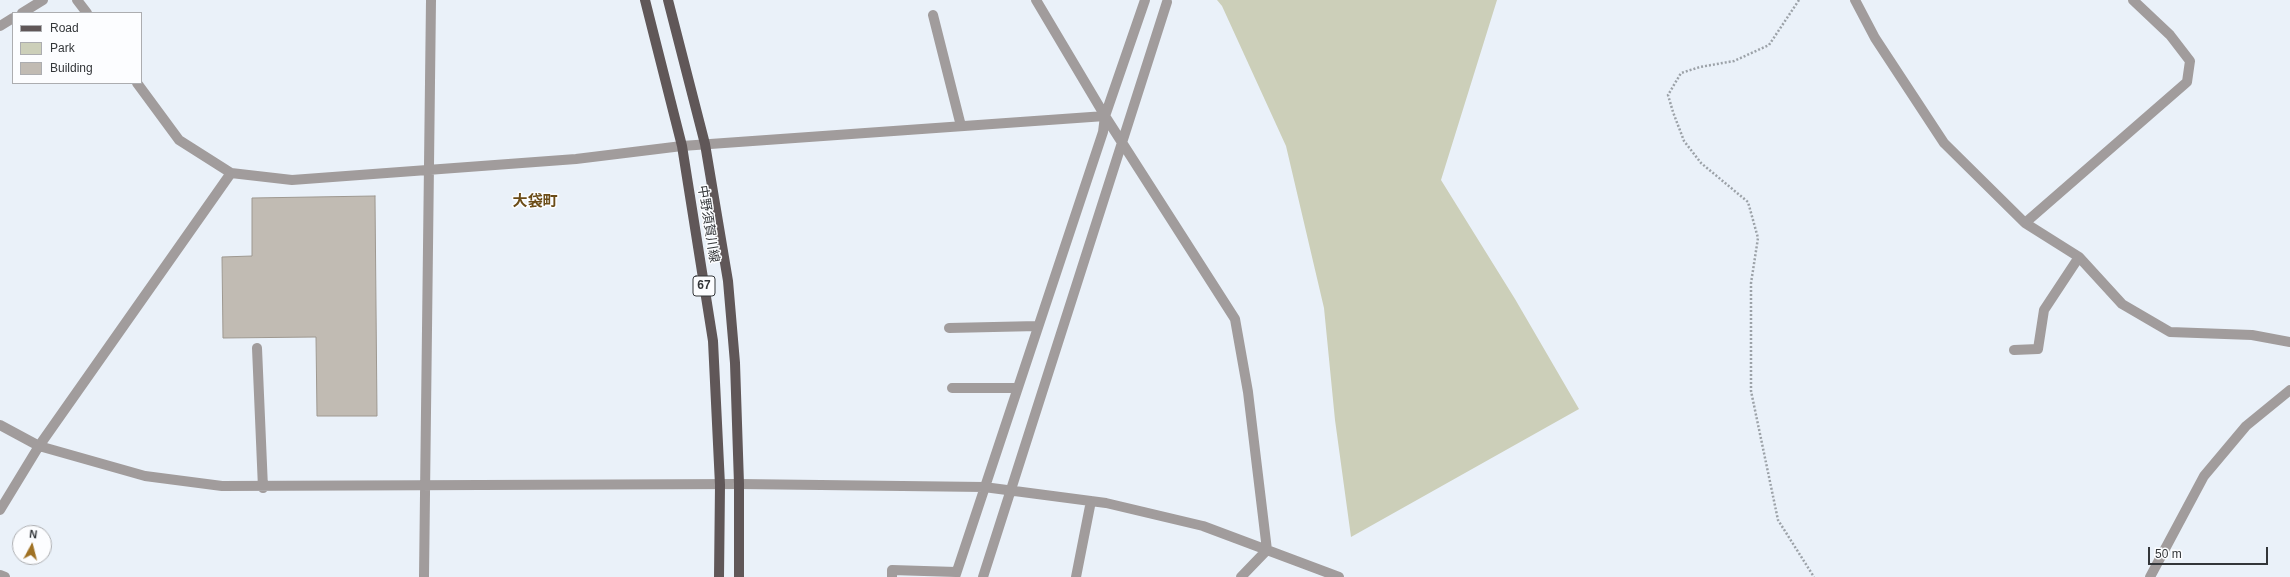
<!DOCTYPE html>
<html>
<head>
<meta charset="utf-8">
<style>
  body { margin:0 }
  #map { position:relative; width:2290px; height:577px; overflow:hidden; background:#eaf1f9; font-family:Helvetica,sans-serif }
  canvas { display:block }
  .legend { position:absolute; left:12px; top:12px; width:130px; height:72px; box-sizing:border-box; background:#fcfdff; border:1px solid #acadb0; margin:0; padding:5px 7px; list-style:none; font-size:12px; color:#333639 }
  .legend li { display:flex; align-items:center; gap:8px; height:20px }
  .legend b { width:20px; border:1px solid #acadb0 }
  .north { position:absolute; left:12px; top:525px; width:40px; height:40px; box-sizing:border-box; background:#fcfdff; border:1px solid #acadb0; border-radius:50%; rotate:7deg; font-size:11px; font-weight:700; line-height:16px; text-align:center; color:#333639 }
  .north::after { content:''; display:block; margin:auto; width:14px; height:18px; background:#9f7123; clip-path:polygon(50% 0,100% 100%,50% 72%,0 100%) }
  .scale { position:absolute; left:2148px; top:547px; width:120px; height:18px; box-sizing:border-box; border:2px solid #333639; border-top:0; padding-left:5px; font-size:12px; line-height:14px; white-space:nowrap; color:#333639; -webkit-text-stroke:3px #fcfdff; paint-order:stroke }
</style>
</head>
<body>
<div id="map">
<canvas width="2290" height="577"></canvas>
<ul class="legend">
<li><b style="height:5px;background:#605758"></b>Road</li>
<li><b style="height:11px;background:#cccfb9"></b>Park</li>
<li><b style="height:11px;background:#c1bbb3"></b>Building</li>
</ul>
<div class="north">N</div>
<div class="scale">50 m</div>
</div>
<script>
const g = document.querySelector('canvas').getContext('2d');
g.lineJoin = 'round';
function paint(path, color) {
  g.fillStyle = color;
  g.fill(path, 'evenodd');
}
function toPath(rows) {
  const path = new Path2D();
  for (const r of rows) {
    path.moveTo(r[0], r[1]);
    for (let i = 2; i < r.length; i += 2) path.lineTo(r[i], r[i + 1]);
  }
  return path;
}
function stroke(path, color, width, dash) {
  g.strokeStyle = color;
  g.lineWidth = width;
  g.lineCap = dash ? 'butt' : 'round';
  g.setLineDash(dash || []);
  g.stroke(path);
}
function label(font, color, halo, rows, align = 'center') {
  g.font = font + ' Helvetica,"Noto Sans JP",sans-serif';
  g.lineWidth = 3;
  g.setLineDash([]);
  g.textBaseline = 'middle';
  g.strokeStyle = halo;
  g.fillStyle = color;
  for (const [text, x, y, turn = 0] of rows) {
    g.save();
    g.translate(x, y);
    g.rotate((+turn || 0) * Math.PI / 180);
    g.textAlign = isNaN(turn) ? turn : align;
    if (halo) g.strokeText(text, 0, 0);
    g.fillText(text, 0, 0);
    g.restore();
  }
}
paint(toPath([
  [1217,0,1497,0,1441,180,1515,299,1579,409,1351,537,1335,420,1324,308,1286,146,1222,6]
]), '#cccfb9');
const building = toPath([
  [375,196,377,416,317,416,316,337,223,338,222,257,252,256,252,198,375,196]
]);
paint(building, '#c1bbb3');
stroke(building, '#9e9890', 1);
stroke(toPath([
  [1799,0,1769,45,1734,61,1700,67,1681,73,1668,95,1673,112,1684,141,1701,163,1748,202,1758,238,1751,283,1751,391,1778,520,1814,577]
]), '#9ca2a8', 2.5, [2, 2]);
stroke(toPath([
  [77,0,87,13],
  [1036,0,1105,116,1235,319,1248,392,1267,550,1241,577],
  [1855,0,1875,38,1944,143,2025,223,2079,257,2122,304,2170,332,2252,335,2290,342],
  [22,13,43,0],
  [933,15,961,126],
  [0,26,13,18],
  [137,83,179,140,231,173,292,180,576,159,682,146,1105,116],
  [2025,223,2187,82,2190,61,2170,35,2133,0],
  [949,328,1038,326],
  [257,348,263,488],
  [2014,350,2038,349,2044,310,2079,257],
  [952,388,1017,388],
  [0,425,39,446,145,476,222,486,739,484,984,487,1106,503,1203,526,1339,577],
  [0,510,39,446,231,173],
  [0,575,5,577],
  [424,577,431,0],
  [892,577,892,570,956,572],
  [955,577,1103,132,1105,116,1145,0],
  [983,577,1167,2],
  [1076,577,1091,501],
  [2150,577,2204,476,2246,426,2290,390]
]), '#a19c9c', 10);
stroke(toPath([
  [645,0,682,146,713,341,720,485,719,577],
  [668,0,705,144,728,281,735,363,739,484,739,577]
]), '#605758', 10);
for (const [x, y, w] of [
  [704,286,22]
]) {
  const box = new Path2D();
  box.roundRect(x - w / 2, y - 10, w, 20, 3);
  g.fillStyle = '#fcfdff';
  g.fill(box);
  stroke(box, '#333639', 1);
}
label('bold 12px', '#333639', null, [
  ["67",704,286]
]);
label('13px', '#333639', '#fcfdff', [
  ["中野須賀川線",708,224,81]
]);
label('bold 15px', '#6b4c17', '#fcfdff', [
  ["大袋町",535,202]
]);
</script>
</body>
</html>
